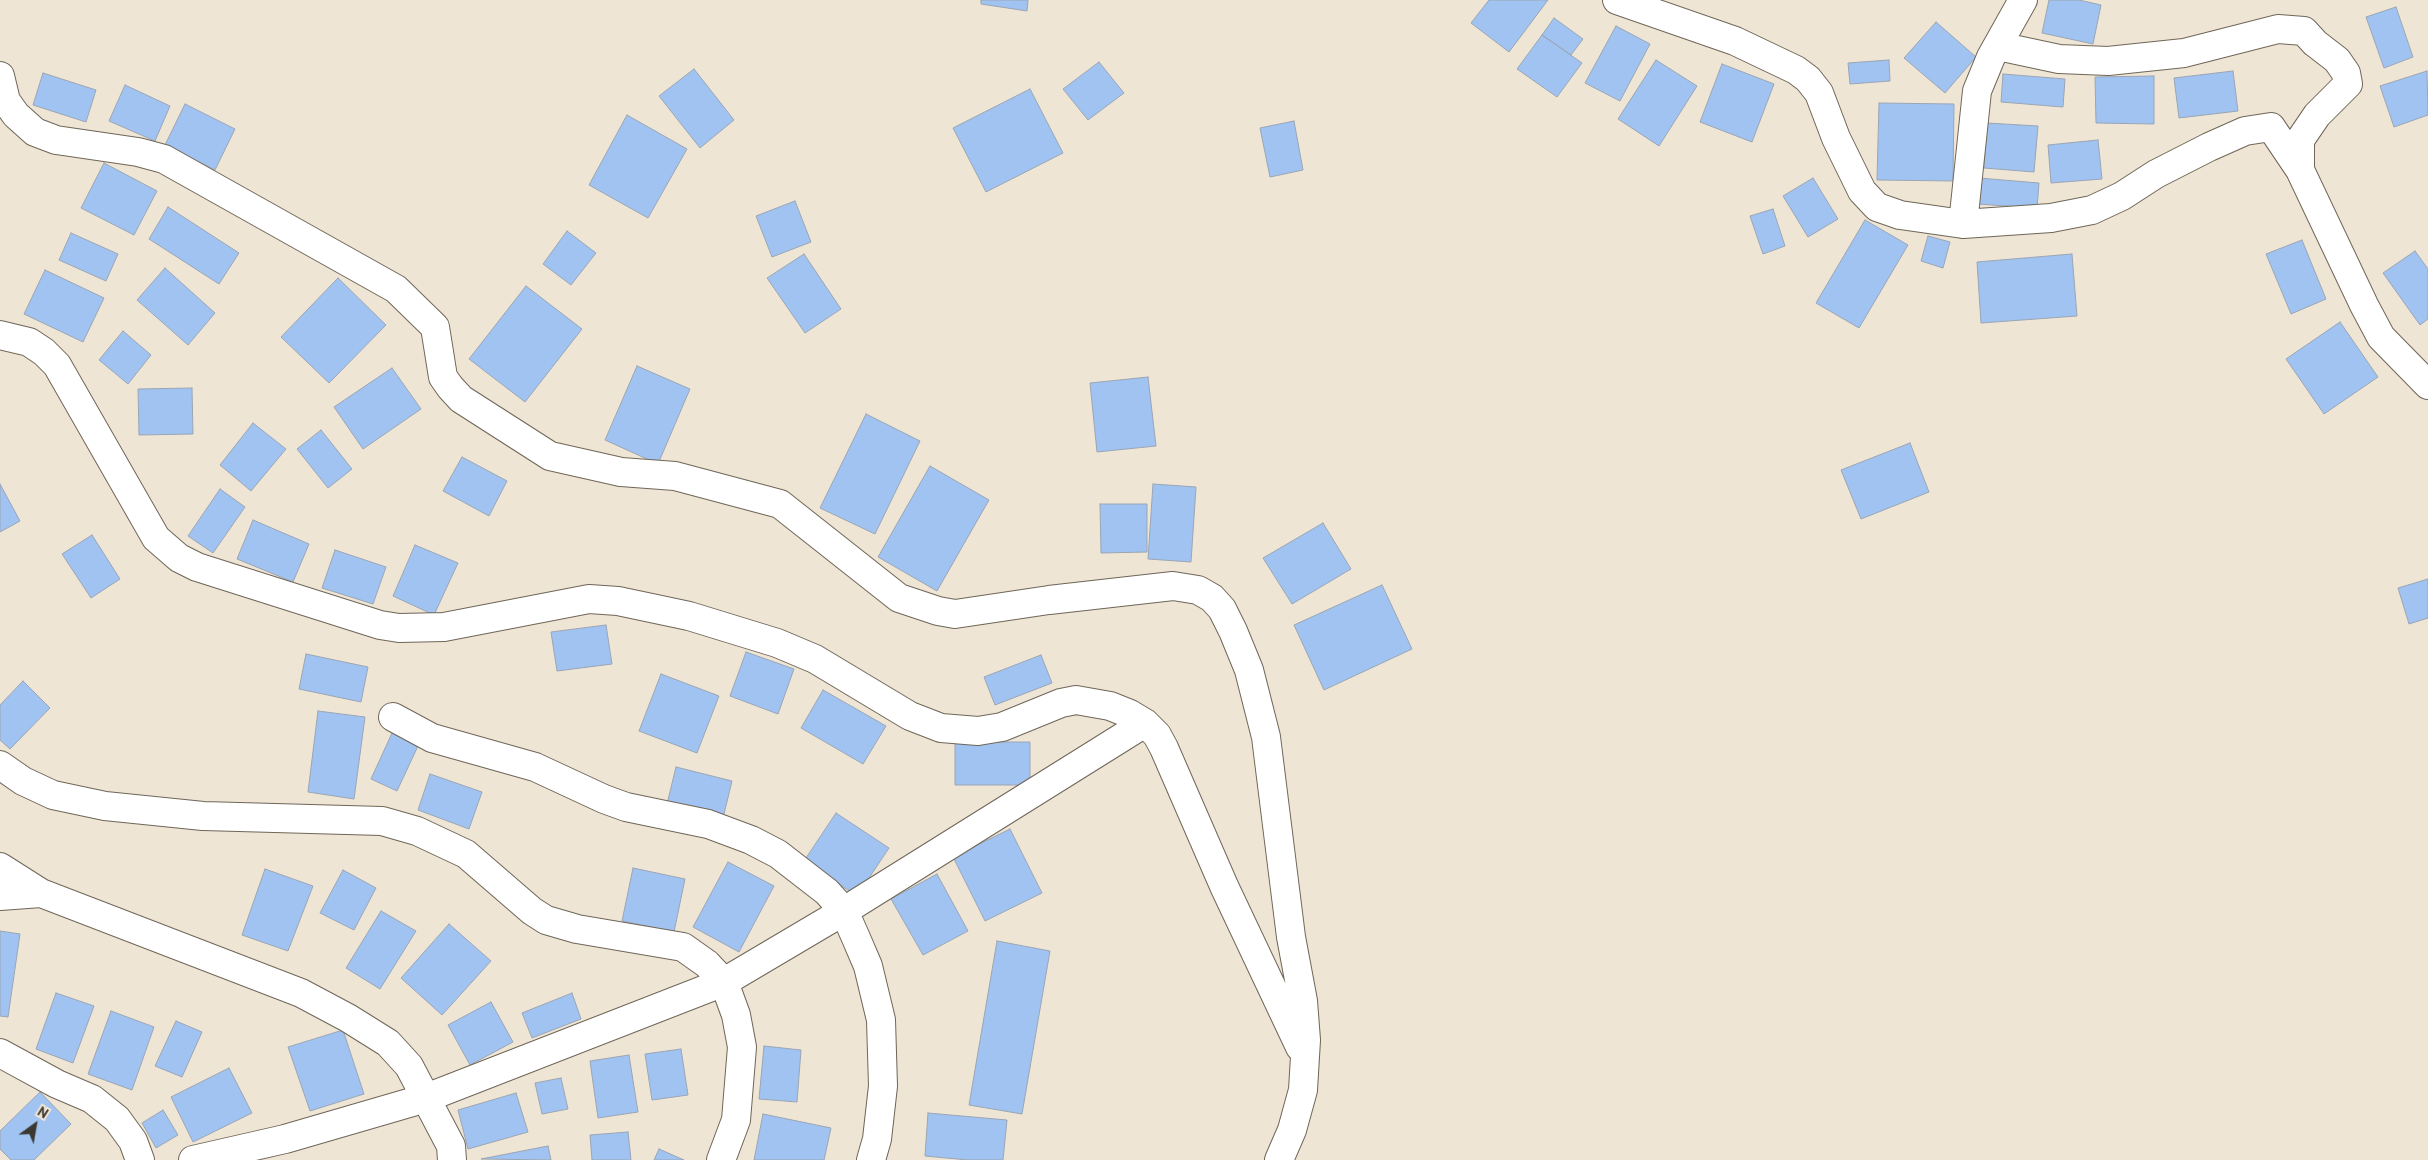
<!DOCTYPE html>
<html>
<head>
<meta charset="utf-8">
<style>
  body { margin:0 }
  #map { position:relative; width:2428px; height:1160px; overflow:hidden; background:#efe5d5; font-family:"PT Sans",sans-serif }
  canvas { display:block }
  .north { position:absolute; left:10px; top:1100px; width:50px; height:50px; -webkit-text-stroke:4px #efe5d5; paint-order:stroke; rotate:32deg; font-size:14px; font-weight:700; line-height:20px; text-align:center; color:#3b3731 }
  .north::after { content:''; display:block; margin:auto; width:18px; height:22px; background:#3b3731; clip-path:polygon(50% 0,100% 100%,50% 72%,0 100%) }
</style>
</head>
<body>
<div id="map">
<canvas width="2428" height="1160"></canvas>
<div class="north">N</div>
</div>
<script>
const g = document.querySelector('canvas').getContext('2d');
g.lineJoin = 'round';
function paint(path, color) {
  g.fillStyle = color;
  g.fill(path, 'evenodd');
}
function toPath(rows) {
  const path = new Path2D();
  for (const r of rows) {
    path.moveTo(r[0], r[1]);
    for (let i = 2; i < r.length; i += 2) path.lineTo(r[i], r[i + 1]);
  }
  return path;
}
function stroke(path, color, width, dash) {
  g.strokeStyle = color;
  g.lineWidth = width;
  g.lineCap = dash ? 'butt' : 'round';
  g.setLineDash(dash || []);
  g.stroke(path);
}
const building = toPath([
  [981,0,1028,0,1027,11,981,4,981,0],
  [1489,0,1548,0,1509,52,1471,23,1489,0],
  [2049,0,2079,0,2101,5,2093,44,2042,33,2049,0],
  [2396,7,2413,57,2384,68,2366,17,2396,7],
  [1554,18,1583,39,1571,55,1542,35,1554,18],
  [1936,22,1976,57,1945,93,1904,58,1936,22],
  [1616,26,1650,44,1620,101,1585,83,1616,26],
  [1542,35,1582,63,1557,97,1517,69,1542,35],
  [1656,60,1697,86,1659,146,1618,119,1656,60],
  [1889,60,1890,81,1850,84,1848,63,1889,60],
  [1099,62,1124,93,1088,120,1063,89,1099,62],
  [1722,64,1774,84,1752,142,1700,122,1722,64],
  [694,69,734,120,700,148,659,96,694,69],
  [2233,71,2238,111,2179,118,2174,78,2233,71],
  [2427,71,2428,115,2394,127,2380,86,2427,71],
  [43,73,96,90,86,122,33,105,43,73],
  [2003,74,2065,79,2063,107,2001,102,2003,74],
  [2154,76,2154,124,2096,123,2095,77,2154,76],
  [125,85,170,106,155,141,109,121,125,85],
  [1030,89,1063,153,986,192,953,128,1030,89],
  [1879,103,1954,104,1953,181,1877,180,1879,103],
  [185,104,235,129,215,170,165,145,185,104],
  [627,115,687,149,648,218,589,185,627,115],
  [1294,121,1303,170,1270,177,1260,128,1294,121],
  [1987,123,2038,126,2034,172,1984,168,1987,123],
  [2098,140,2102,179,2051,183,2048,145,2098,140],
  [104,163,157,191,134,235,81,208,104,163],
  [1813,178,1838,219,1808,237,1783,196,1813,178],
  [1979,178,2039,183,2037,208,1977,204,1979,178],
  [795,201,811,242,772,257,756,216,795,201],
  [168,207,239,253,219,284,149,239,168,207],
  [1773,209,1785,246,1763,254,1750,216,1773,209],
  [1865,220,1908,245,1859,328,1816,303,1865,220],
  [567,231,596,253,571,285,543,264,567,231],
  [71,233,118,254,106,281,59,260,71,233],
  [1928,236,1950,242,1943,268,1921,261,1928,236],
  [2302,240,2326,299,2291,314,2266,254,2302,240],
  [2415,251,2428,269,2428,319,2420,325,2383,273,2415,251],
  [804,254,841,309,805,333,767,278,804,254],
  [2072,254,2077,316,1981,323,1977,262,2072,254],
  [165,268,215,313,188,345,137,300,165,268],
  [45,270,104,298,83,342,24,314,45,270],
  [338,278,386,325,329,383,281,337,338,278],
  [526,286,582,329,525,402,469,359,526,286],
  [2340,322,2378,377,2324,414,2286,359,2340,322],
  [123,331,151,355,128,384,99,360,123,331],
  [637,366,690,389,658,464,605,440,637,366],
  [392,368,421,409,363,449,334,407,392,368],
  [1148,377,1156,446,1097,452,1090,383,1148,377],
  [192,388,193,434,139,435,138,389,192,388],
  [866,414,920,441,875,534,820,508,866,414],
  [253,423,286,449,251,491,220,465,253,423],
  [321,430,352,469,328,488,297,449,321,430],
  [1910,443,1929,492,1861,519,1841,470,1910,443],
  [462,457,507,481,489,516,443,491,462,457],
  [930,466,989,500,937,591,878,557,930,466],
  [0,484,20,521,0,532,0,484],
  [1153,484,1196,487,1191,562,1148,559,1153,484],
  [220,489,245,507,213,553,188,536,220,489],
  [1100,504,1147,504,1147,552,1101,553,1100,504],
  [253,520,309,544,293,582,237,559,253,520],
  [1323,523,1351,569,1292,604,1263,558,1323,523],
  [92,535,120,579,91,598,62,554,92,535],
  [415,545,458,563,434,615,393,596,415,545],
  [335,550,386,567,373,604,322,588,335,550],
  [2428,579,2428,618,2409,624,2398,588,2428,579],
  [1382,585,1412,649,1324,690,1294,625,1382,585],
  [606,625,612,664,557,671,551,632,606,625],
  [746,652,794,669,778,714,730,696,746,652],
  [306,654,368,667,361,702,299,689,306,654],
  [1041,655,1052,683,995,705,984,677,1041,655],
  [661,674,719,696,697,753,639,731,661,674],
  [23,681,50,708,10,749,0,740,0,705,23,681],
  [823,690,886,726,863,764,801,728,823,690],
  [318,711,365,717,354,799,308,792,318,711],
  [392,733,418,746,397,791,371,779,392,733],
  [955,742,1030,742,1030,785,955,785,955,742],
  [676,767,732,781,723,818,667,804,676,767],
  [430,774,482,792,469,829,418,810,430,774],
  [836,813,889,848,857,896,804,861,836,813],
  [1010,829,1042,893,985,921,953,857,1010,829],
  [728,862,774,886,739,952,693,927,728,862],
  [633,868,685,879,674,932,622,921,633,868],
  [265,869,313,886,288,951,242,935,265,869],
  [343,870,376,888,354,930,320,913,343,870],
  [937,874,968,931,923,955,891,899,937,874],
  [381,911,416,931,380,989,346,968,381,911],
  [449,924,491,961,442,1015,401,978,449,924],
  [0,931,20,934,8,1017,0,1016,0,931],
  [997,941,1050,951,1022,1114,969,1105,997,941],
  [56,993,94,1006,73,1063,36,1049,56,993],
  [572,993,581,1019,532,1038,522,1013,572,993],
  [491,1002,513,1042,470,1065,448,1025,491,1002],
  [111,1011,154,1027,132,1090,88,1074,111,1011],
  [176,1021,202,1032,182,1077,155,1066,176,1021],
  [343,1030,364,1094,310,1111,288,1047,343,1030],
  [764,1046,801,1050,797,1102,759,1099,764,1046],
  [681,1049,688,1095,652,1100,645,1054,681,1049],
  [629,1055,638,1112,598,1118,590,1061,629,1055],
  [229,1068,252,1113,193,1142,171,1097,229,1068],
  [561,1078,568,1109,542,1114,535,1083,561,1078],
  [40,1092,71,1124,34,1160,11,1160,0,1149,0,1131,40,1092],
  [516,1093,528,1132,468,1149,458,1110,516,1093],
  [163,1110,178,1135,156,1148,142,1123,163,1110],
  [928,1113,1007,1120,1003,1160,968,1160,925,1156,928,1113],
  [763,1114,831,1128,824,1160,754,1160,763,1114],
  [628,1132,631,1160,592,1160,590,1135,628,1132],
  [548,1146,551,1160,481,1159,548,1146],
  [659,1149,684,1160,654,1160,659,1149]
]);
paint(building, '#a0c3f1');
stroke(building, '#9aa5b4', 1);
const street = toPath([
  [1617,0,1735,41,1796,70,1808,79,1819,93,1836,138,1862,191,1877,207,1900,215,1963,224,2051,218,2092,210,2122,196,2156,174,2209,147,2245,131,2271,127,2300,170,2364,305,2381,337,2428,385],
  [1998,46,2059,59,2108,61,2184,53,2278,29,2304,31,2315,43,2337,60,2346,73,2348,84,2317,115,2300,140,2300,170],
  [0,76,6,101,16,115,35,132,56,140,138,152,164,159,396,289,435,327,443,377,450,387,461,399,550,456,621,472,675,476,780,504,899,598,938,611,955,614,1049,600,1173,586,1198,590,1212,598,1222,609,1233,631,1249,670,1266,737,1291,937,1303,1001,1306,1040,1303,1090,1292,1130,1279,1160],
  [1963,224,1977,91,1991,57,2023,0],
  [0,335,29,342,44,352,57,365,156,538,179,558,197,567,380,625,399,628,444,627,589,599,618,601,689,616,777,643,815,659,910,716,941,728,978,731,1002,727,1061,703,1076,700,1110,706,1130,714,1145,723,1157,735,1164,748,1224,886,1300,1047],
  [393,717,432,738,535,767,604,799,626,807,708,824,751,840,778,854,827,892,844,911,856,938,868,966,881,1020,883,1086,877,1139,871,1160],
  [0,765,23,781,53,795,105,806,203,816,382,821,417,831,466,854,532,911,546,920,577,929,683,947,707,964,724,982,736,1015,742,1047,736,1120,721,1160],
  [0,867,41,893,301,993,348,1018,388,1043,409,1066,451,1146,452,1160],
  [0,896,41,893],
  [0,1053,57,1084,92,1099,117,1119,133,1141,140,1160],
  [193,1160,285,1139,426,1098,724,982,844,911,1145,723]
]);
stroke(street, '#6f6658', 30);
stroke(street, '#fff', 28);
</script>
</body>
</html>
